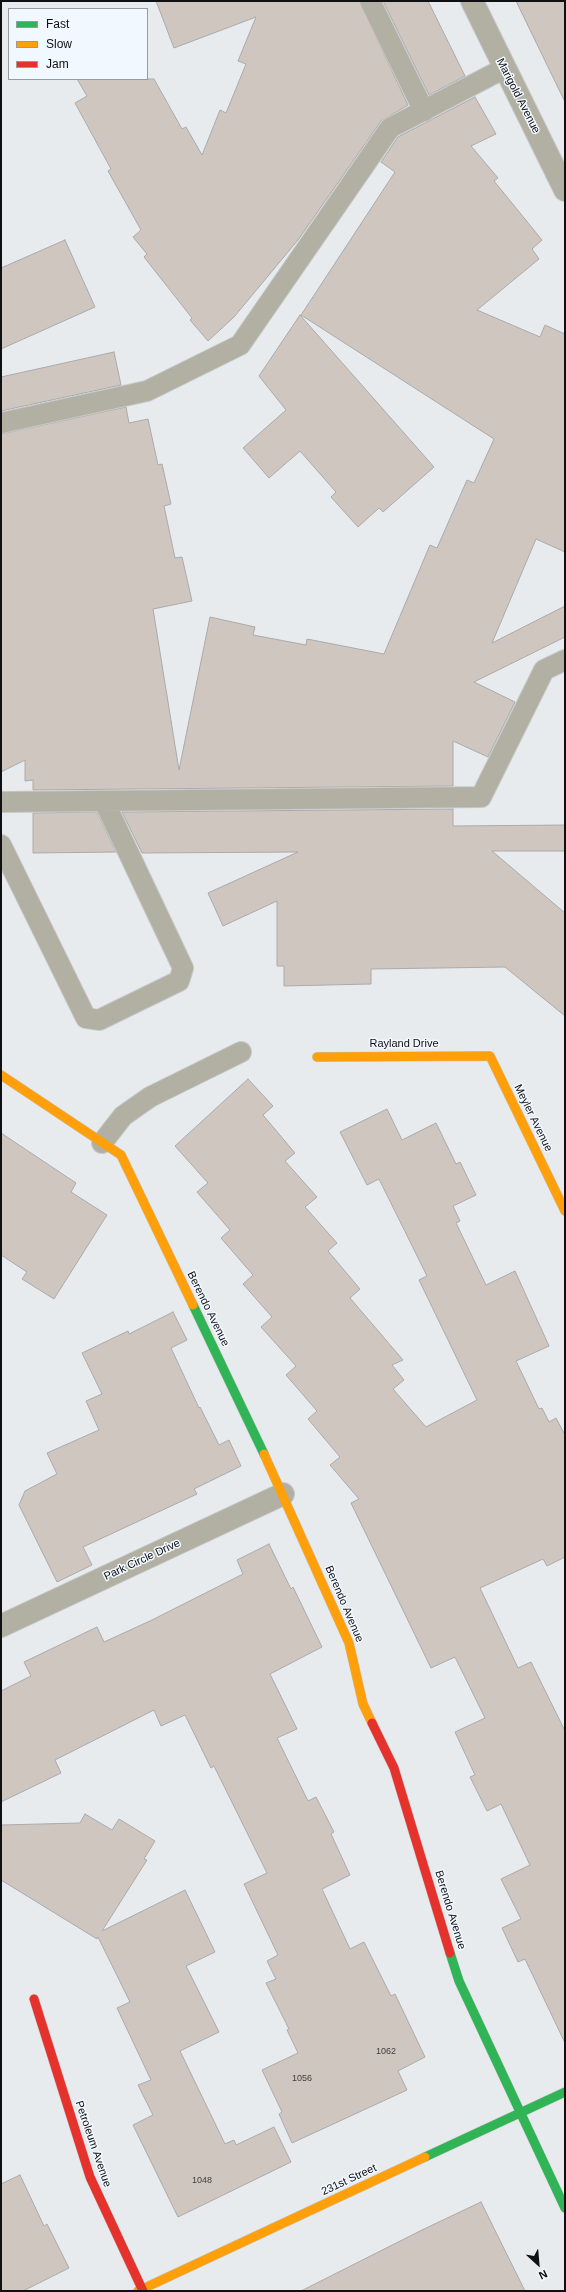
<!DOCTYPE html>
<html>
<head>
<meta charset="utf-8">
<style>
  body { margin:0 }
  #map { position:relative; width:566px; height:2292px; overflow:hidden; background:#e8ebee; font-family:Helvetica,sans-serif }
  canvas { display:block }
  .frame { position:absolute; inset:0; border:2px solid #0f1012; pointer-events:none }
  .legend { position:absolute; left:8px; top:8px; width:140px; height:72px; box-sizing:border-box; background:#f2f8ff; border:1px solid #979ba0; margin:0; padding:5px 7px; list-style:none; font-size:12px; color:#0f1012 }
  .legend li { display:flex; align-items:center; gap:8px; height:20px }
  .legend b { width:20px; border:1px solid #979ba0 }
  .north { position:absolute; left:518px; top:2244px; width:40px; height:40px; -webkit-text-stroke:3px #f2f8ff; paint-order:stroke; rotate:154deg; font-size:11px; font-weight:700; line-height:16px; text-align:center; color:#0f1012 }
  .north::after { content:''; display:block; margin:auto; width:14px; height:18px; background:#0f1012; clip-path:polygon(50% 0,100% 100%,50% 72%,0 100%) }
</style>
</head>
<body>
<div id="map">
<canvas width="566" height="2292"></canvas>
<div class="frame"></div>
<ul class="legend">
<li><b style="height:5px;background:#30b455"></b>Fast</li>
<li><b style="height:5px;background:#ff9f0a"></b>Slow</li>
<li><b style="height:5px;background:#e5322d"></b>Jam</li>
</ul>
<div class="north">N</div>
</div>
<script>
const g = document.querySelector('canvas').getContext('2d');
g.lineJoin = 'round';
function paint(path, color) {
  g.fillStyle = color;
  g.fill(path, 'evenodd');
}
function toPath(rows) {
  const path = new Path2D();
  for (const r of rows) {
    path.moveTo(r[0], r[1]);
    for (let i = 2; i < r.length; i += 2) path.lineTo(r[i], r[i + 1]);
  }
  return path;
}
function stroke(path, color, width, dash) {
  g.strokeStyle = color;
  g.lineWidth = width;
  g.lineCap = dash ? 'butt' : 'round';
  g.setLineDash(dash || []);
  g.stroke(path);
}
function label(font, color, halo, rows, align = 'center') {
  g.font = font + ' Helvetica,sans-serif';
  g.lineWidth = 3;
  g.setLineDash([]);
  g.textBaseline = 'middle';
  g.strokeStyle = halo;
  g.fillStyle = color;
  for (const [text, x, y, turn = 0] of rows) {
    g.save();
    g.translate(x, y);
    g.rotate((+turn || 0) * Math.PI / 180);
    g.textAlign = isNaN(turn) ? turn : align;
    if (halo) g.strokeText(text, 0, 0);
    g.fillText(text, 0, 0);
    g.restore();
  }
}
const building = toPath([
  [156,1,359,1,408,105,381,121,298,240,234,317,208,341,190,320,192,318,144,257,147,254,133,237,141,230,108,171,111,169,75,103,87,96,77,79,154,79,182,129,186,127,202,155,220,110,226,113,246,64,238,61,256,17,174,48,156,1],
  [383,1,428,1,465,76,429,95,383,1],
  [516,1,565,1,565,102,516,1],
  [475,97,496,134,471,146,498,178,494,181,542,240,532,249,539,259,477,310,540,337,545,325,565,334,565,552,536,539,492,643,565,606,565,637,474,682,515,702,488,757,453,741,453,786,33,790,33,780,25,781,25,760,1,772,1,434,126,407,129,423,148,419,158,465,162,464,171,504,164,506,175,558,182,557,192,601,153,609,179,770,210,617,255,627,253,635,306,645,307,639,384,654,430,545,437,548,467,480,474,483,494,439,301,315,395,172,381,162,398,137,475,97],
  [65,240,95,307,1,349,1,268,65,240],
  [300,315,434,467,383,512,379,508,358,527,331,497,336,492,300,451,269,478,243,448,286,410,259,376,300,315],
  [114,352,121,385,1,411,1,377,114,352],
  [453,809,453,826,565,825,565,851,492,851,565,913,565,1016,505,967,371,969,371,984,284,986,284,966,277,966,277,901,223,926,208,893,298,852,142,853,122,812,453,809],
  [97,812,116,852,33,853,33,813,97,812],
  [248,1079,273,1106,263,1115,295,1153,285,1161,317,1197,305,1207,337,1243,328,1251,360,1289,350,1298,403,1360,392,1365,404,1380,393,1389,426,1427,477,1400,419,1280,427,1276,379,1179,367,1185,340,1132,387,1109,402,1140,436,1123,456,1164,460,1162,476,1195,453,1206,460,1221,456,1223,486,1285,515,1271,549,1346,516,1361,539,1409,542,1408,549,1422,556,1418,565,1435,565,1557,547,1566,543,1559,480,1588,518,1668,531,1662,565,1731,565,2043,525,1959,518,1962,502,1928,521,1919,501,1879,530,1865,501,1804,487,1811,470,1777,475,1775,455,1732,485,1718,455,1657,431,1668,351,1503,359,1499,330,1465,340,1457,308,1419,317,1411,286,1375,296,1366,261,1327,272,1317,243,1284,253,1275,221,1238,230,1230,197,1192,208,1183,175,1146,248,1079],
  [1,1133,76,1183,71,1192,107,1215,54,1299,22,1279,27,1272,1,1255,1,1133],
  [173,1312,187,1340,171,1348,199,1408,200,1407,219,1445,229,1440,241,1466,194,1489,197,1494,83,1547,92,1565,57,1582,19,1505,25,1491,57,1474,47,1453,99,1430,86,1401,102,1394,82,1353,128,1331,129,1334,173,1312],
  [269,1544,291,1589,293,1587,322,1647,270,1674,297,1729,277,1738,308,1801,316,1797,334,1832,331,1834,350,1875,322,1889,350,1949,364,1942,391,1996,395,1994,425,2057,398,2071,407,2090,292,2143,279,2114,282,2112,262,2070,298,2053,287,2030,289,2029,266,1983,276,1979,267,1961,278,1955,244,1884,267,1873,214,1766,211,1768,185,1715,161,1726,154,1710,55,1760,61,1773,1,1802,1,1691,31,1676,24,1662,97,1627,104,1642,152,1620,243,1574,237,1560,269,1544],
  [85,1814,112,1830,119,1819,155,1841,144,1859,147,1860,102,1931,185,1890,215,1952,186,1966,219,2032,180,2051,225,2144,234,2140,236,2145,274,2127,291,2162,178,2217,133,2125,153,2115,138,2085,151,2080,117,2008,130,2002,98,1937,97,1939,1,1880,1,1825,80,1823,85,1814],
  [20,2175,44,2226,47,2224,69,2268,23,2291,1,2291,1,2184,20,2175],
  [481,2202,525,2291,301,2291,422,2230,481,2202]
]);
paint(building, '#cfc6c0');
stroke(building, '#aaaaab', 1);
const lane = toPath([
  [370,1,424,111],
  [1,423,147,391,240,345,390,128,503,69],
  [1,802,481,797,544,670,565,660],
  [1,845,86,1018,99,1020,179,981,183,968,104,801],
  [102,1143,123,1116,150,1097,241,1052]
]);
const street = toPath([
  [472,1,565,190],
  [1,1626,283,1494]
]);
const fast = toPath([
  [193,1305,264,1454],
  [450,1953,459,1981,565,2208],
  [425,2157,565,2092]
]);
const slow = toPath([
  [317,1057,490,1056,565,1211],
  [1,1075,121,1155,193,1305],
  [264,1454,349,1643,363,1704,372,1723],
  [138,2291,425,2157]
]);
const jam = toPath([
  [372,1723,394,1768,450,1953],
  [34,1999,90,2177,143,2291]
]);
stroke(lane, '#c6c8ca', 22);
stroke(street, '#c6c8ca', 24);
stroke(fast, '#c6c8ca', 10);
stroke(slow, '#c6c8ca', 10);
stroke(jam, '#c6c8ca', 10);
stroke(lane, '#b2b0a2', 20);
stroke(street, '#b2b0a2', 22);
stroke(fast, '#30b455', 9);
stroke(slow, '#ff9f0a', 9);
stroke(jam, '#e5322d', 9);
label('9px', '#3f3e3e', null, [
  ["1062",386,2052],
  ["1056",302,2079],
  ["1048",202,2181]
]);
label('11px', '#0f1012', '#f2f8ff', [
  ["Marigold Avenue",518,96,63],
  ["Rayland Drive",404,1044],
  ["Meyler Avenue",533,1118,64],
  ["Berendo Avenue",208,1309,64],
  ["Park Circle Drive",142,1560,-25],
  ["Berendo Avenue",344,1604,67],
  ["Berendo Avenue",450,1910,73],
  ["Petroleum Avenue",93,2144,71],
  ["231st Street",349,2180,-25]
]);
</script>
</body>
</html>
